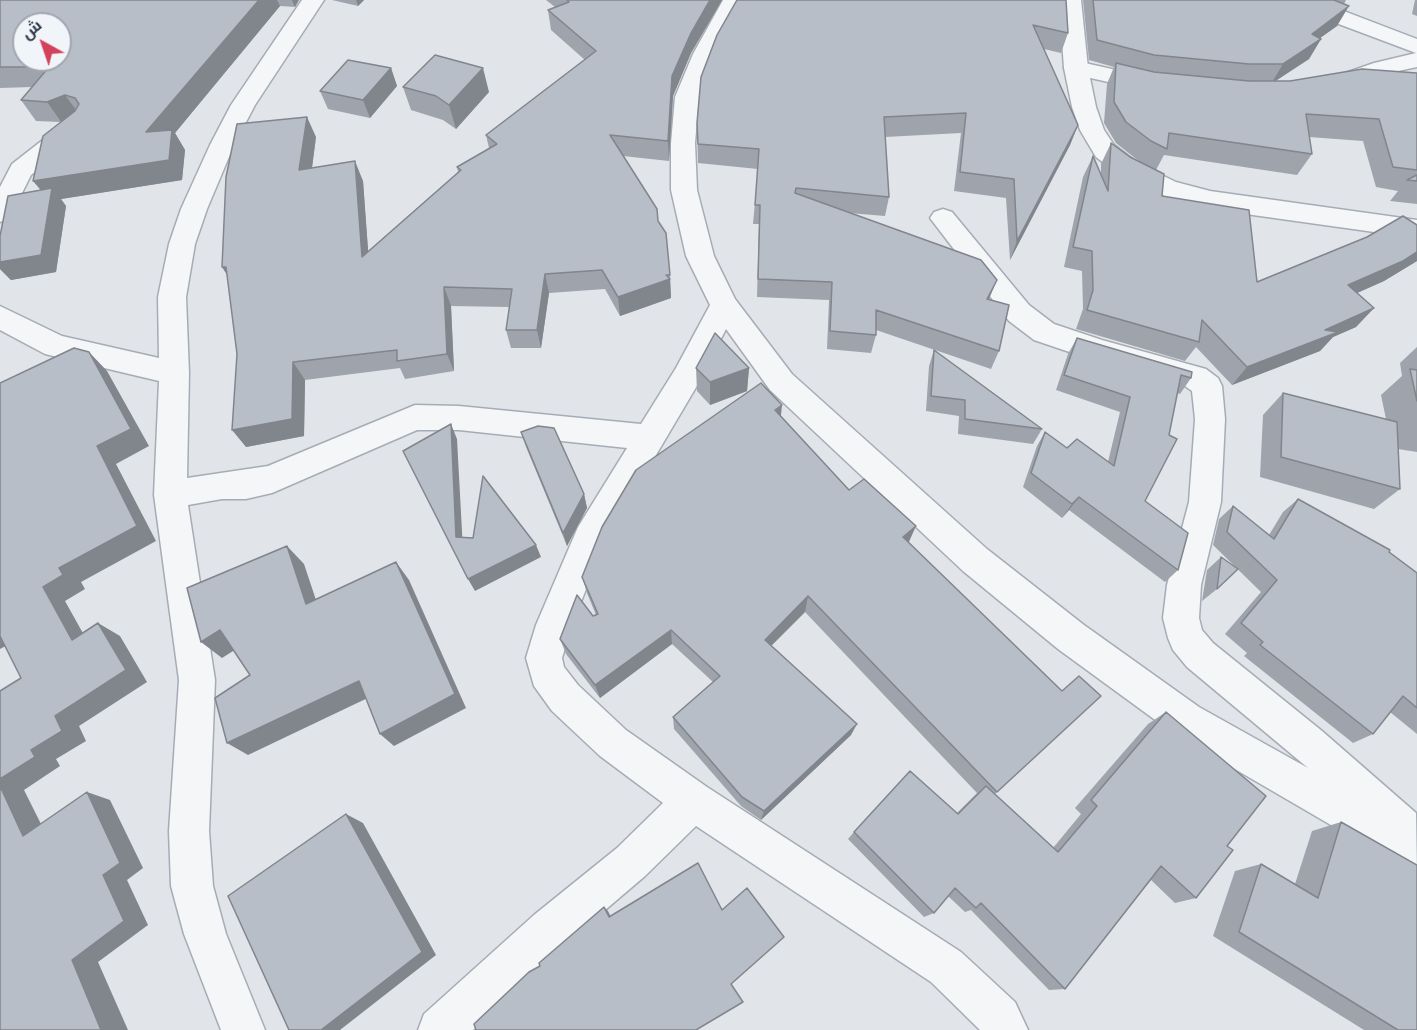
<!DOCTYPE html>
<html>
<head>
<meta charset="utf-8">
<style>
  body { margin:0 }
  #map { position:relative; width:1417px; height:1030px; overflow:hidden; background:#e1e5ea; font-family:"DM Sans",Cairo,sans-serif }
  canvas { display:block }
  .north { position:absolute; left:12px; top:12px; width:60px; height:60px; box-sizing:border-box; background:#f1f4f8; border:2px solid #a1a7b0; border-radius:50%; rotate:320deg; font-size:16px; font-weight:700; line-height:24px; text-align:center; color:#283343 }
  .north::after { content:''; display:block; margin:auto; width:21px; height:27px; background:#d4415c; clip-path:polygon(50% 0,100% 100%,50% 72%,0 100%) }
</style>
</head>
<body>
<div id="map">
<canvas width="1417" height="1030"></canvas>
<div class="north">ش</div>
</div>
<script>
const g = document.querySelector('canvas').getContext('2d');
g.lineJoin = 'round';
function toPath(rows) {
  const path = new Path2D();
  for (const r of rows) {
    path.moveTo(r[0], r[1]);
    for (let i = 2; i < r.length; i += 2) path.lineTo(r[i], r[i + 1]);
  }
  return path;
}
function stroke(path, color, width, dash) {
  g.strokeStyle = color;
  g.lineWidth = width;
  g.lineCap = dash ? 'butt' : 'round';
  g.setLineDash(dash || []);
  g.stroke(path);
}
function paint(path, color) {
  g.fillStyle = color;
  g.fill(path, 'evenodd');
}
const minor = toPath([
  [302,0,324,0,255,105,234,145,207,209,195,244,186,297,189,373,187,478,268,466,415,405,459,406,641,424,676,368,710,305,686,256,671,190,671,143,675,97,693,54,723,0,745,0,715,54,699,97,695,143,697,190,714,256,735,299,792,374,987,549,1084,625,1199,707,1308,768,1187,667,1173,650,1168,638,1163,618,1167,585,1189,502,1195,419,1192,391,1185,386,1099,362,1034,340,1009,321,930,218,934,212,943,209,952,212,1029,305,1054,324,1102,340,1206,369,1218,378,1222,386,1225,419,1221,502,1201,585,1199,618,1202,630,1213,643,1322,731,1416,813,1417,873,1403,867,1173,733,1058,649,963,571,770,390,726,329,698,384,604,543,572,625,562,658,564,667,578,685,626,730,707,787,961,952,1015,1002,1028,1030,980,1030,931,982,696,826,645,876,564,945,473,1030,418,1030,424,1014,534,915,617,848,663,803,600,756,552,711,534,686,526,658,536,625,578,527,627,448,459,430,417,430,272,493,246,499,222,499,188,505,215,680,209,831,213,886,226,934,265,1030,221,1030,184,934,171,886,169,831,179,680,154,495,159,381,45,354,0,330,0,306,62,336,159,358,158,297,169,244,181,209,210,145,231,105,302,0],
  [1285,0,1315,0,1417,39,1417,67,1389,73,1336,91,1328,89,1324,84,1328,79,1374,63,1416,53,1288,5,1285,0],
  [1076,61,1161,80,1165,85,1161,90,1153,92,1068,73,1064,68,1068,63,1076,61],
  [76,119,85,121,88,127,85,133,31,175,9,219,0,222,0,187,12,164,67,121,76,119]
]);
const tertiary = toPath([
  [1059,0,1081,0,1088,68,1096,107,1104,130,1114,145,1139,164,1176,182,1210,191,1417,220,1417,238,1210,209,1158,194,1121,176,1096,157,1080,130,1072,107,1064,68,1059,0]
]);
stroke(minor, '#a6acb5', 3);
stroke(tertiary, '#a6acb5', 3);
paint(minor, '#f4f6f8');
paint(tertiary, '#f4f6f8');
paint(toPath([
  [0,0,299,0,295,7,280,6,175,133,185,150,182,180,61,199,66,206,56,272,11,280,0,269,0,236,41,190,61,122,36,121,21,100,32,87,0,88],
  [332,0,364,0,358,6],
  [546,0,722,0,691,53,673,96,669,161,623,156,658,221,670,275,671,298,620,316,605,289,549,293,541,348,511,348,506,330,509,307,451,306,454,371,405,379,400,368,305,380,304,436,246,447,316,137,312,168,363,181,368,251,458,172,457,167,489,148,486,135,585,60,551,30,548,10,555,7],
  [1066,0,1068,33,1061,53,1044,49,1078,125,1070,145,1010,260,1006,198,954,191,961,133,885,137,889,197,885,216,849,213,989,300,999,351,991,369,876,330,876,335,871,353,827,349,829,300,757,297,759,224,753,224,758,169,698,163,697,123],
  [1083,0,1346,0,1344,4,1337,26,1320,38,1321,39,1309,59,1275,81,1290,81,1417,73,1417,204,1390,201,1398,191,1376,187,1363,141,1309,137,1312,154,1297,175,1164,155,1156,170,1162,196,1257,282,1417,225,1417,261,1384,281,1357,293,1374,308,1356,327,1333,337,1320,351,1232,385,1196,347,1185,361,1076,329,1083,309,1082,271,1064,267,1083,177,1093,156,1101,174,1101,164,1111,143,1130,157,1140,162,1116,143,1104,123,1107,84,1114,67,1089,60],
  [1415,0,1417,0,1417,16,1412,14],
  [391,68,397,86,370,118,328,109,320,91],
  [403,87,489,92,456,129,443,120,411,110],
  [1077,338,1191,378,1180,394,1177,393,1145,501,1178,570,1165,582,1069,510,1062,518,1023,487,1037,446,1045,432,1067,448,1108,462,1120,412,1056,390,1068,354],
  [1417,347,1417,452,1398,449,1400,489,1374,509,1260,477,1263,415,1283,393,1386,419,1381,395,1402,376,1400,363],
  [934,350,1042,429,1033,444,958,434,959,416,926,411,929,366],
  [696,368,749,368,747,391,710,405,697,391],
  [781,416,849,490,909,543,997,792,995,794,1053,848,1081,814,1075,808,1148,724,1166,712,1227,846,1196,898,1175,903,1151,880,1065,989,1049,990,971,910,965,912,948,896,934,913,924,917,848,839,854,832,957,813,977,793,805,612,771,646,851,735,761,820,741,806,674,729,673,717,713,682,672,644,600,698,566,654,560,639,596,615,587,593,582,577],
  [521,432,584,494,587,508,567,546,526,447],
  [1298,499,1389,552,1417,573,1417,734,1390,712,1373,734,1353,743,1244,656,1247,653,1225,634,1261,592,1213,545,1219,519,1233,506,1269,535,1283,512],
  [1221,557,1217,589,1202,601,1207,570],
  [1341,822,1417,1030,1364,1030,1213,936,1235,871,1261,864,1295,884,1312,831]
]), '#9ea3ac');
paint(toPath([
  [259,0,277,0,280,6,175,133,185,150,182,180,61,199,66,206,56,272,11,280,0,269,0,262,50,201,33,181,146,132],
  [292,0,299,0,295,7],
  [356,0,364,0,358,6],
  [710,0,722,0,691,53,673,96,669,161,668,141,672,76,691,33],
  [1349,6,1337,26,1306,48,1321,39,1309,59,1271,84,1283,64,1312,34],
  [391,68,397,86,370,118,363,100],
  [483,68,489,92,456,129,449,105],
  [65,95,80,115,62,123,47,102],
  [307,117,316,137,309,190,299,170],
  [1078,125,1070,145,1010,260,1017,241],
  [355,161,363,181,370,276,362,257],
  [1417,252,1417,261,1384,281,1330,305,1348,285],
  [222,267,226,267,234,286],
  [545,274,549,293,541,348,537,330],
  [670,279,671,298,620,316,618,297],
  [997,280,989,299,980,318,987,299],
  [444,287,451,306,454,371,447,354],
  [1374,308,1356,327,1333,337,1320,351,1232,385,1247,367,1325,330],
  [89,352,107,371,149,446,116,464,156,541,81,582,85,589,65,601,94,653,72,640,43,587,59,568,97,446],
  [293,362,305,380,304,436,246,447,232,430],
  [749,368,747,391,710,405,710,382],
  [782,405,780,425,775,410],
  [451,424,457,439,463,550,456,537],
  [584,494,587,508,567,546,563,533],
  [1079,497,1069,510,1062,518,1072,504],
  [916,526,908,544,903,537],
  [536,545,541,557,475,591,468,579],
  [287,546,304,564,323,621,306,604],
  [396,562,409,580,466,708,394,746,380,734],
  [808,596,805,612,762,655,765,640],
  [98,623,120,636,147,682,79,726,86,741,56,759,60,766,24,790,50,842,23,836,0,786,0,779,31,750,55,716],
  [0,628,19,639,0,649],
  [220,630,241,646,222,658,201,642],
  [671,630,672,644,600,698,595,685],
  [359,681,374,695,248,755,227,743],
  [857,724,851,735,761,820,764,811],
  [87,792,110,800,143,868,127,880,148,925,98,962,128,1030,101,1030,72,960,103,875],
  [346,814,363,823,436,955,340,1030,321,1030],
  [604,907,608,911,613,921,609,917]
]), '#81858c');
const building = toPath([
  [0,0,259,0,146,132,172,130,169,160,33,181,43,136,75,111,79,104,75,98,65,95,47,102,21,100,49,67,0,67,0,0],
  [24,24,60,24,60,60,24,60,24,24],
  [567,0,710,0,691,33,672,76,668,141,610,135,657,209,658,221,666,233,670,275,666,275,670,279,618,297,602,270,545,274,537,330,506,330,512,289,444,287,447,354,397,361,397,350,293,362,292,419,232,430,237,354,226,267,222,267,226,177,237,124,307,117,299,170,355,161,362,257,461,170,457,167,497,144,486,135,596,51,548,10,569,2,567,0],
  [737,0,1066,0,1068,33,1033,25,1078,125,1017,241,1014,179,960,172,966,113,884,117,889,197,796,188,795,193,981,260,997,280,987,299,1009,305,999,351,876,310,876,335,830,331,832,282,758,279,760,205,755,205,759,149,698,144,697,123,701,77,717,35,737,0],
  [1093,0,1334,0,1349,6,1312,34,1321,39,1283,64,1249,64,1154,55,1097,40,1093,0],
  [435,55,483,68,449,105,436,96,403,87,435,55],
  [348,60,391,68,363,100,320,91,348,60],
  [1116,63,1154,72,1249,81,1290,81,1362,69,1417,73,1417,170,1393,167,1379,119,1306,114,1312,154,1169,133,1167,149,1151,141,1126,122,1114,102,1116,63],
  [1111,143,1130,157,1164,174,1162,196,1249,210,1257,282,1367,237,1403,216,1417,225,1417,252,1403,261,1348,285,1374,308,1325,330,1338,332,1247,367,1202,320,1199,342,1087,310,1093,290,1092,251,1073,247,1093,156,1108,191,1111,143],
  [1417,175,1417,181,1407,180,1417,175],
  [52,188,41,255,0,262,0,236,8,196,52,188],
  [715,333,749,368,710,382,696,368,715,333],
  [1077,338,1192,372,1191,378,1181,375,1169,435,1177,439,1145,501,1188,533,1178,570,1079,497,1072,504,1031,473,1045,432,1067,448,1077,439,1114,466,1130,397,1064,375,1077,338],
  [74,348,89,352,131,429,97,446,137,526,59,568,63,575,43,587,72,640,98,623,126,670,55,716,62,731,31,750,35,757,0,779,0,691,21,678,0,636,0,383,74,348],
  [934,350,1042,429,965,419,965,400,931,396,934,350],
  [1410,369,1417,370,1417,401,1410,369],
  [761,383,782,405,775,410,849,490,864,479,916,526,903,537,1062,691,1079,676,1101,696,997,792,808,596,765,640,857,724,764,811,742,797,673,717,720,676,671,630,595,685,560,639,577,595,593,616,598,614,582,577,602,527,636,470,761,383],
  [1283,393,1397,422,1400,489,1281,457,1283,393],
  [451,424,456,537,473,538,483,476,536,545,468,579,403,451,451,424],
  [538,426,554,428,584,494,563,533,521,432,538,426],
  [1298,499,1390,550,1389,552,1417,573,1417,708,1403,696,1373,734,1260,645,1263,642,1241,623,1277,580,1227,532,1233,506,1274,539,1298,499],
  [287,546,306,604,396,562,455,694,380,734,359,681,227,743,215,698,250,675,220,630,201,642,187,588,287,546],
  [1221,557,1238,569,1217,589,1221,557],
  [1166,712,1266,796,1227,846,1233,850,1196,898,1161,866,1065,989,981,903,976,908,955,888,934,913,854,832,910,771,958,814,986,786,1058,852,1097,806,1091,800,1166,712],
  [0,786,23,836,87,792,120,863,103,875,124,921,72,960,101,1030,0,1030,0,786],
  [346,814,422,952,321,1030,289,1030,228,896,346,814],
  [1341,822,1417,865,1417,1030,1398,1030,1239,932,1261,864,1318,898,1341,822],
  [698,863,722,910,747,888,784,937,731,984,743,1002,696,1030,476,1030,474,1024,529,972,540,966,539,963,604,907,609,917,698,863]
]);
paint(building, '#b8bec8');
stroke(building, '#81858c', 1.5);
</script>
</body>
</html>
